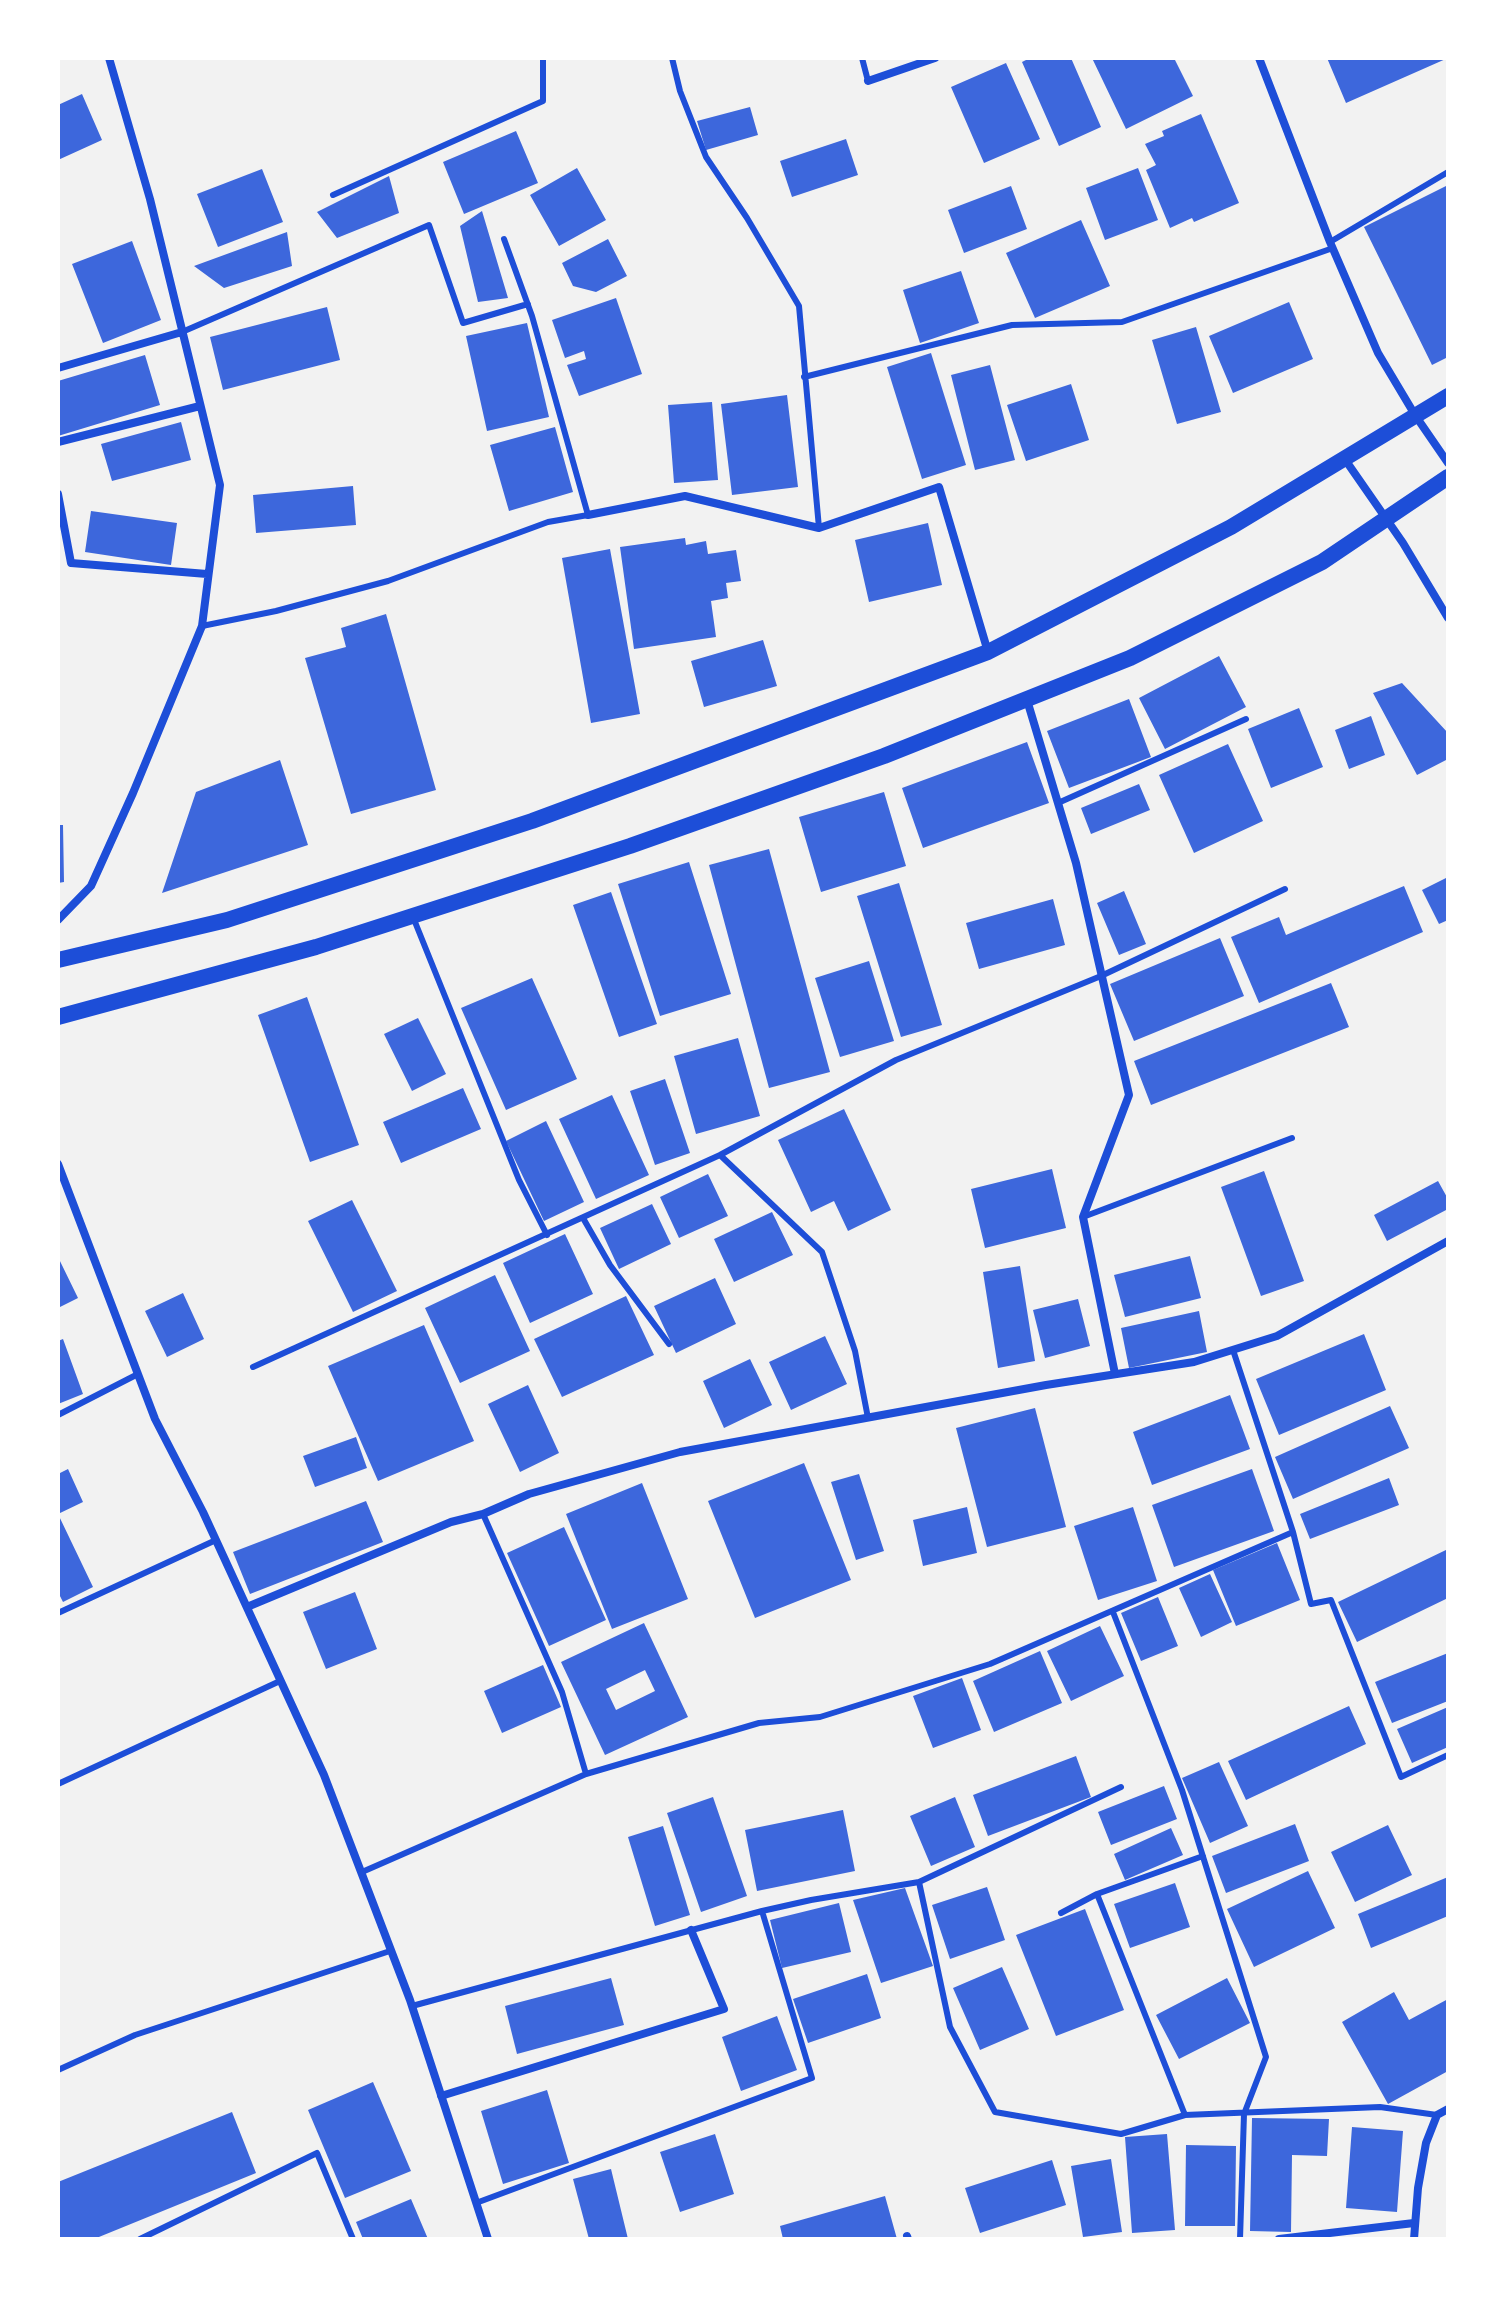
<!DOCTYPE html>
<html>
<head>
<meta charset="utf-8">
<style>
  body { margin:0 }
  #map { position:relative; width:1506px; height:2297px; overflow:hidden; background:#f2f2f2; font-family:Arial,sans-serif }
  canvas { display:block }
  .frame { position:absolute; inset:0; border:60px solid #fff; pointer-events:none }
</style>
</head>
<body>
<div id="map">
<canvas width="1506" height="2297"></canvas>
<div class="frame"></div>
</div>
<script>
const g = document.querySelector('canvas').getContext('2d');
g.lineJoin = 'round';
function paint(path, color) {
  g.fillStyle = color;
  g.fill(path, 'evenodd');
}
function toPath(rows) {
  const path = new Path2D();
  for (const r of rows) {
    path.moveTo(r[0], r[1]);
    for (let i = 2; i < r.length; i += 2) path.lineTo(r[i], r[i + 1]);
  }
  return path;
}
function stroke(path, color, width, dash) {
  g.strokeStyle = color;
  g.lineWidth = width;
  g.lineCap = dash ? 'butt' : 'round';
  g.setLineDash(dash || []);
  g.stroke(path);
}
paint(toPath([
  [1030,58,1071,58,1101,127,1059,146,1022,62],
  [1092,58,1174,58,1193,96,1126,129],
  [1327,58,1448,58,1346,103],
  [1006,63,1040,139,984,163,951,87],
  [82,94,102,140,58,160,58,105],
  [750,107,758,135,706,150,697,121],
  [1201,114,1239,203,1194,222,1192,218,1170,228,1146,170,1156,165,1145,144,1164,136,1162,131],
  [516,131,538,183,464,214,443,162],
  [846,139,858,175,792,197,780,161],
  [577,168,606,220,559,246,530,195],
  [1138,168,1158,220,1105,240,1086,188],
  [262,169,283,222,218,247,197,194],
  [389,176,399,213,337,238,317,212],
  [1448,185,1448,357,1432,365,1364,227],
  [1011,186,1027,229,964,253,948,210],
  [482,211,508,298,478,302,460,226],
  [1081,220,1110,286,1035,318,1006,253],
  [287,232,292,266,224,288,194,266],
  [608,239,627,276,596,292,573,286,562,263],
  [132,241,161,320,103,343,72,264],
  [961,271,979,323,920,343,903,290],
  [616,298,642,374,579,396,567,365,586,359,584,351,565,358,552,320],
  [1289,302,1313,359,1233,393,1209,336],
  [327,307,340,360,223,390,210,337],
  [527,323,549,417,487,431,466,336],
  [1196,327,1221,412,1177,424,1152,340],
  [931,353,966,465,922,479,887,367],
  [145,355,160,405,58,436,58,381],
  [990,365,1015,460,975,470,951,375],
  [1071,384,1089,440,1026,461,1007,405],
  [787,395,798,487,732,495,721,404],
  [712,402,718,480,674,483,668,405],
  [181,422,191,460,112,481,101,444],
  [555,427,573,492,509,511,490,445],
  [353,486,356,525,256,533,253,495],
  [91,511,177,523,171,565,85,552],
  [928,523,942,585,869,602,855,540],
  [685,538,686,545,706,541,708,554,736,550,741,581,726,583,728,598,711,601,716,637,634,649,620,547],
  [610,549,640,714,591,723,562,558],
  [386,614,436,790,351,814,305,658,346,647,341,628],
  [763,640,777,686,704,707,691,661],
  [1219,656,1246,707,1165,749,1139,698],
  [1402,683,1448,733,1448,759,1417,775,1373,693],
  [1129,699,1151,757,1069,788,1047,731],
  [1299,708,1323,767,1271,788,1248,729],
  [1371,716,1385,755,1349,769,1335,730],
  [1027,742,1049,803,923,848,902,788],
  [1228,744,1263,821,1194,853,1159,775],
  [280,760,308,845,162,893,196,792],
  [1139,784,1150,810,1091,834,1081,808],
  [884,792,906,866,821,892,799,817],
  [58,825,63,825,64,882,58,883],
  [769,849,830,1072,769,1088,709,865],
  [689,862,731,994,660,1016,618,884],
  [1448,877,1448,920,1439,924,1422,890],
  [899,883,942,1025,901,1037,857,896],
  [1404,886,1423,932,1259,1003,1231,937,1279,917,1286,935],
  [1124,891,1146,944,1119,955,1097,903],
  [611,892,657,1024,619,1037,573,905],
  [1053,899,1065,945,979,969,966,923],
  [1220,938,1244,996,1134,1041,1110,984],
  [869,961,894,1041,840,1057,815,978],
  [532,978,577,1079,506,1110,461,1008],
  [1331,983,1349,1027,1151,1105,1134,1061],
  [307,997,359,1145,310,1162,258,1015],
  [418,1018,446,1074,412,1091,384,1034],
  [738,1038,760,1116,696,1134,674,1056],
  [665,1079,690,1153,655,1165,630,1091],
  [463,1088,481,1129,401,1163,383,1122],
  [612,1095,649,1175,596,1199,559,1119],
  [844,1109,891,1210,848,1231,834,1201,811,1212,778,1140],
  [546,1121,584,1202,544,1221,506,1141],
  [1052,1169,1066,1228,985,1248,971,1189],
  [1264,1171,1304,1281,1261,1296,1221,1187],
  [708,1174,728,1216,679,1238,660,1197],
  [1438,1181,1448,1199,1448,1209,1387,1241,1374,1215],
  [352,1200,397,1291,353,1312,308,1221],
  [652,1204,671,1244,619,1269,600,1228],
  [772,1212,793,1255,734,1282,714,1239],
  [565,1234,593,1294,530,1323,503,1263],
  [1190,1256,1201,1298,1125,1317,1114,1275],
  [58,1257,78,1298,58,1308],
  [1020,1266,1035,1361,998,1368,983,1272],
  [495,1275,530,1351,460,1383,425,1308],
  [715,1278,736,1324,676,1353,654,1306],
  [183,1293,204,1339,167,1357,145,1311],
  [626,1296,654,1355,562,1397,534,1339],
  [1078,1299,1090,1346,1045,1358,1033,1310],
  [1199,1311,1207,1352,1129,1368,1121,1328],
  [424,1325,474,1441,378,1481,328,1366],
  [1364,1334,1386,1390,1279,1435,1256,1379],
  [825,1336,847,1384,791,1410,769,1362],
  [63,1339,83,1394,58,1404,58,1341],
  [750,1359,772,1405,724,1428,703,1381],
  [528,1385,559,1453,520,1472,488,1404],
  [1230,1395,1250,1449,1152,1485,1133,1432],
  [1390,1406,1409,1448,1293,1499,1275,1457],
  [1035,1408,1066,1527,987,1547,956,1428],
  [356,1437,367,1468,315,1487,303,1456],
  [804,1463,851,1580,755,1618,708,1501],
  [68,1469,83,1502,58,1514,93,1587,63,1602,58,1592,58,1474],
  [1252,1469,1274,1531,1174,1567,1152,1505],
  [859,1474,884,1551,856,1560,831,1482],
  [1389,1478,1399,1505,1310,1539,1300,1514],
  [642,1483,688,1599,612,1629,566,1514],
  [366,1501,383,1542,250,1594,233,1552],
  [967,1507,977,1553,923,1566,913,1520],
  [1133,1507,1157,1581,1098,1600,1074,1526],
  [564,1527,606,1620,549,1646,507,1553],
  [1277,1543,1300,1600,1236,1626,1213,1570],
  [1448,1549,1448,1598,1357,1642,1338,1602],
  [1210,1574,1232,1622,1201,1637,1179,1588],
  [355,1592,377,1649,326,1669,303,1612],
  [1158,1597,1178,1646,1141,1661,1121,1613],
  [644,1623,688,1717,605,1755,561,1662],
  [645,1670,655,1691,616,1710,606,1689],
  [1100,1626,1124,1676,1071,1701,1047,1651],
  [1040,1651,1062,1703,994,1732,973,1681],
  [1448,1653,1448,1701,1392,1723,1375,1682],
  [543,1665,561,1707,502,1733,484,1691],
  [962,1678,981,1730,933,1748,913,1696],
  [1349,1706,1366,1744,1246,1800,1228,1761],
  [1448,1707,1448,1747,1412,1763,1397,1729],
  [1076,1756,1091,1797,988,1836,973,1795],
  [1219,1762,1248,1826,1210,1843,1182,1778],
  [1164,1786,1177,1819,1111,1845,1098,1812],
  [713,1797,747,1896,701,1912,667,1813],
  [955,1797,975,1847,931,1866,910,1816],
  [843,1810,855,1871,757,1891,745,1830],
  [1295,1824,1309,1861,1226,1893,1212,1856],
  [1388,1825,1412,1875,1355,1902,1331,1852],
  [663,1826,690,1915,655,1926,628,1837],
  [1171,1828,1183,1855,1125,1880,1114,1854],
  [1308,1871,1335,1928,1254,1967,1227,1909],
  [1448,1877,1448,1916,1371,1948,1358,1914],
  [1175,1883,1190,1927,1130,1948,1114,1904],
  [987,1887,1005,1940,950,1959,932,1905],
  [905,1888,933,1966,881,1983,853,1900],
  [839,1903,851,1952,782,1968,770,1920],
  [1085,1909,1124,2010,1056,2036,1016,1935],
  [1002,1967,1029,2029,980,2050,953,1988],
  [867,1974,881,2018,808,2043,793,1999],
  [611,1978,624,2025,517,2054,505,2006],
  [1227,1978,1250,2023,1179,2059,1156,2015],
  [1394,1992,1409,2020,1448,1999,1448,2071,1388,2104,1342,2022],
  [777,2016,797,2070,741,2091,722,2037],
  [373,2082,411,2171,345,2198,308,2110],
  [547,2090,569,2163,503,2184,481,2111],
  [232,2112,256,2173,94,2239,58,2239,58,2182],
  [1252,2118,1329,2119,1327,2156,1292,2155,1291,2232,1250,2231],
  [1352,2127,1403,2131,1397,2212,1346,2208],
  [715,2134,734,2194,680,2212,660,2152],
  [1167,2134,1175,2230,1132,2233,1125,2137],
  [1186,2145,1236,2146,1235,2226,1185,2226],
  [1111,2159,1122,2232,1083,2237,1071,2166],
  [1052,2160,1066,2205,980,2233,965,2188],
  [611,2169,628,2239,589,2239,573,2179],
  [885,2196,897,2239,783,2239,780,2226],
  [411,2199,428,2239,363,2239,356,2222]
]), '#3d67dc');
stroke(toPath([
  [672,58,680,91,706,157,747,218,799,306,819,528],
  [862,58,868,81],
  [333,195,543,101,543,58],
  [1330,242,1448,172],
  [182,332,429,225,463,323,528,304],
  [804,377,1012,325,1122,322,1333,248],
  [202,626,276,611,388,581,548,522,588,515,532,316,504,239],
  [1058,803,1246,719],
  [413,917,519,1180,547,1235],
  [720,1155,822,1252,855,1351,868,1418],
  [1083,1217,1292,1138],
  [583,1218,610,1265,669,1344],
  [1233,1350,1293,1532,1311,1604,1331,1600,1401,1777,1448,1755],
  [253,1367,720,1155,896,1060,1101,976,1285,889],
  [58,1415,138,1374],
  [483,1514,562,1692,586,1774],
  [1113,1612,1182,1790,1266,2057,1244,2114,1240,2239],
  [58,1613,216,1540],
  [58,1784,280,1681],
  [362,1872,586,1774,759,1723,820,1717,990,1664,1293,1532],
  [919,1882,950,2027,995,2112,1121,2134,1185,2115],
  [1097,1894,1185,2115,1380,2107,1437,2115],
  [1061,1913,1097,1894,1203,1856],
  [412,2006,762,1911,811,1900,919,1882,1121,1787],
  [58,2070,135,2035,390,1951],
  [476,2203,812,2078,762,1911],
  [140,2239,317,2153,353,2239]
]), '#1d4ed8', 6);
stroke(toPath([
  [1259,58,1330,242,1378,353,1415,415,1448,463],
  [868,81,935,58],
  [58,368,182,332],
  [58,442,200,406],
  [1344,458,1403,543,1448,618],
  [58,494,71,563,207,574],
  [588,515,685,496,819,528,939,487,988,652],
  [1027,700,1076,863,1129,1095,1083,1217,1115,1374],
  [58,920,91,886,133,793,202,626,220,485,150,199,109,58],
  [58,1164,155,1419,203,1512,324,1775,410,2000,488,2239],
  [247,1607,451,1522,483,1514,529,1494,680,1452,1046,1385,1194,1362,1277,1336,1448,1241],
  [441,2096,724,2009,691,1930],
  [907,2236,908,2239],
  [1279,2239,1414,2223],
  [1414,2239,1418,2188,1426,2143,1437,2115,1448,2109]
]), '#1d4ed8', 8);
stroke(toPath([
  [58,960,227,920,532,821,988,652,1231,527,1448,396],
  [58,1017,316,947,630,846,884,756,1130,658,1322,562,1448,477]
]), '#1d4ed8', 16);
</script>
</body>
</html>
